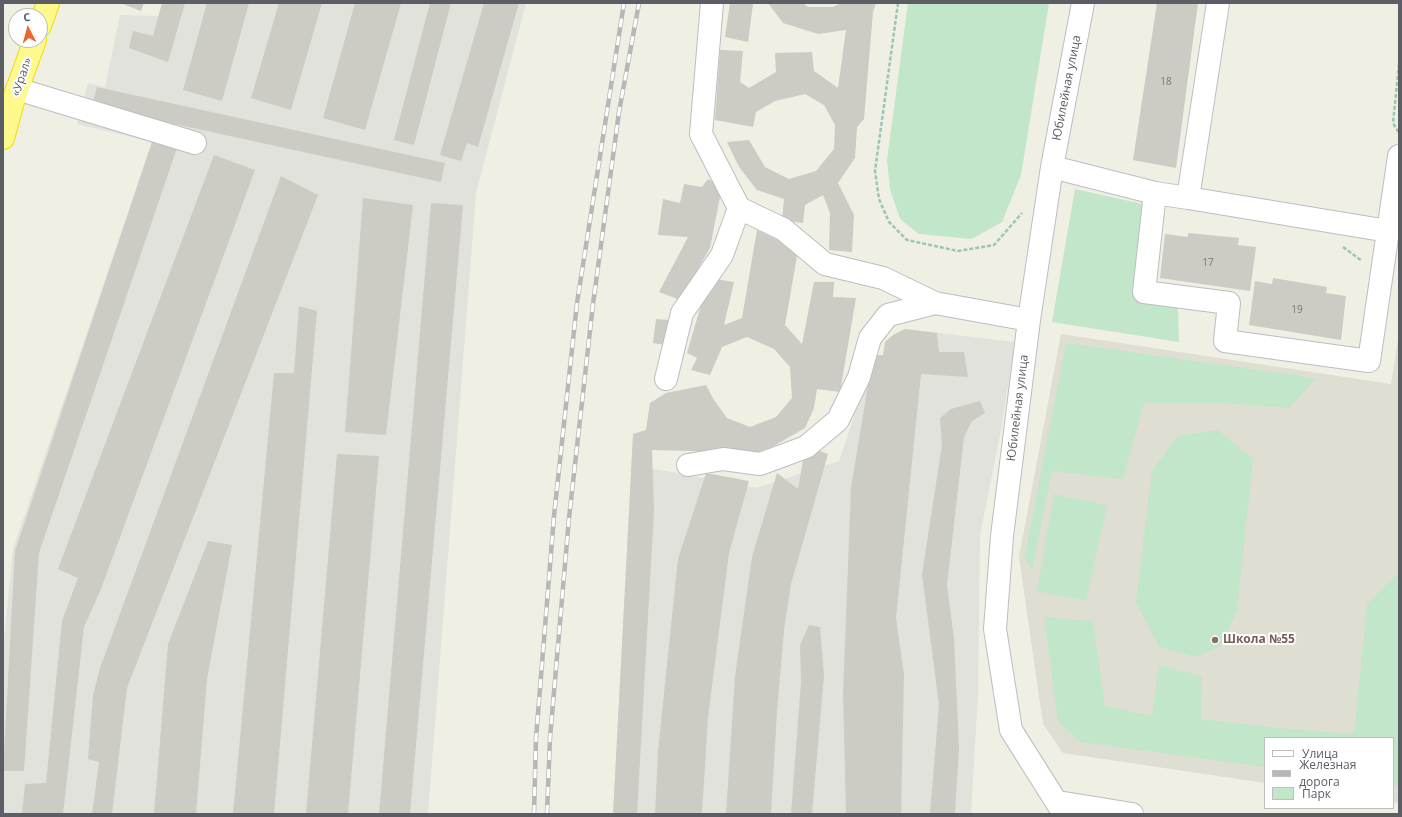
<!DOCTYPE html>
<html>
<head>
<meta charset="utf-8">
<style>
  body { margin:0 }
  #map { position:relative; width:1402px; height:817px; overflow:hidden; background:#efefe4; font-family:"Open Sans",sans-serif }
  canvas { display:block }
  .frame { position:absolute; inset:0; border:4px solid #5c5e65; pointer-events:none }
  .legend { position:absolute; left:1264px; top:737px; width:130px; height:72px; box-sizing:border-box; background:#fff; border:1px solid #bebfc1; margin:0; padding:5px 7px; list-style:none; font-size:12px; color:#5c5e65 }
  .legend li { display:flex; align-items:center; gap:8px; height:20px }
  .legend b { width:20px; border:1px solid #bebfc1 }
  .north { position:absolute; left:8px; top:8px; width:40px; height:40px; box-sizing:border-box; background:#fff; border:1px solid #bebfc1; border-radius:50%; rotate:354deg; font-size:11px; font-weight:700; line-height:16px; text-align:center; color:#5c5e65 }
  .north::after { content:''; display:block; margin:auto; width:14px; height:18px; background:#e96830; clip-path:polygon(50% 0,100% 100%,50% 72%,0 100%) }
</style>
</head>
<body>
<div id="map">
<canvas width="1402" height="817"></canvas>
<div class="frame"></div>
<ul class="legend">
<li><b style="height:5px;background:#fff"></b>Улица</li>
<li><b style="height:5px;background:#b7b7b8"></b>Железная дорога</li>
<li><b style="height:11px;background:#c1e6c9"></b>Парк</li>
</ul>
<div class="north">С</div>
</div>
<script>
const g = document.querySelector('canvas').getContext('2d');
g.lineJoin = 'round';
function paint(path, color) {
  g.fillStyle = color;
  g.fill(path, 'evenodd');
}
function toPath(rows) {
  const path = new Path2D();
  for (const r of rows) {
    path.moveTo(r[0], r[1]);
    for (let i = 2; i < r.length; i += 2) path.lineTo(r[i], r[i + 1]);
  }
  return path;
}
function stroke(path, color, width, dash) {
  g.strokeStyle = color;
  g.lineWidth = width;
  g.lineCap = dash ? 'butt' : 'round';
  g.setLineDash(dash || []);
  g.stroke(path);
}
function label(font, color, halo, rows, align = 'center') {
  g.font = font + ' "Open Sans",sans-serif';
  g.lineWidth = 4;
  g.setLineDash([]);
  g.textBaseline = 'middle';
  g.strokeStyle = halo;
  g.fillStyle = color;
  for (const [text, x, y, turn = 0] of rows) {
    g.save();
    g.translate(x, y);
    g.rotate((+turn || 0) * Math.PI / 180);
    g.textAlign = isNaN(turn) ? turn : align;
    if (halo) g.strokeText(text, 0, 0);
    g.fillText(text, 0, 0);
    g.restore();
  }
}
paint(toPath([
  [162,3,526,3,476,193,428,814,3,814,3,650,13,549,152,142,77,124,88,83,105,87,120,15,159,16],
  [905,329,1015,342,1001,430,980,535,978,696,971,814,613,814,619,707,650,468,756,488,839,461,870,370]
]), '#e2e2dc');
paint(toPath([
  [1399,333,1399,803,1393,802,1393,738,1265,738,1265,783,1063,753,1043,724,1019,557,1061,334,1391,384]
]), '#dfded2');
paint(toPath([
  [908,3,1049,3,1021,175,1002,222,972,239,919,234,900,219,890,189,887,160],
  [1075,189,1147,205,1133,295,1178,308,1179,342,1052,322],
  [1066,343,1316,378,1289,408,1225,403,1144,403,1123,479,1052,471,1032,571,1025,556],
  [1218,430,1253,459,1237,611,1221,646,1196,657,1159,647,1136,602,1152,471,1178,436],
  [1054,494,1107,505,1086,601,1037,591],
  [1399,572,1399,786,1393,785,1393,738,1265,738,1265,767,1080,742,1058,721,1044,617,1093,621,1105,706,1152,716,1159,665,1202,676,1201,719,1289,729,1354,734,1367,604]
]), '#c1e6c9');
paint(toPath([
  [120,3,144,3,141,11],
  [162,3,185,3,168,62,129,48,133,31,153,36],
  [207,3,249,3,222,101,183,90],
  [279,3,322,3,291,110,251,98],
  [355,3,401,3,365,130,323,118],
  [430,3,451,3,414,145,394,140],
  [484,3,519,3,478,147,467,143,461,161,440,155],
  [730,3,757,3,753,4,748,42,725,37],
  [768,3,803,3,808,7,833,7,841,3,876,3,873,12,864,119,857,127,855,158,838,183,854,215,852,252,829,250,830,213,823,195,805,205,803,223,782,220,784,199,757,190,739,167,727,142,749,140,765,167,789,179,816,171,834,149,835,125,824,105,805,94,775,101,756,112,753,127,715,120,720,50,743,51,740,82,749,88,776,72,775,53,812,52,814,71,838,88,846,30,818,34,783,23],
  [1157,3,1198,3,1176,168,1133,160],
  [97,87,445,163,441,182,92,106],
  [152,142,177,148,39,553,24,771,3,771,15,551],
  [214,155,255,170,101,589,84,627,63,814,22,814,25,784,46,783,62,621,78,578,58,569],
  [281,176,318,195,127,688,112,814,92,814,99,762,88,759,93,695,100,668],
  [708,179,722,187,710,248,680,300,659,292,688,237,658,235,663,199,680,203,684,184,702,187],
  [363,198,413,205,386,435,345,432],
  [431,203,463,205,410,814,379,814],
  [757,230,798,250,785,325,802,344,814,282,834,282,833,297,856,298,840,392,817,389,814,408,805,428,772,447,746,456,694,451,652,450,654,510,637,814,613,814,633,434,646,430,650,403,666,393,706,385,714,400,727,418,750,427,776,417,792,398,790,367,774,349,747,337,722,347,710,375,691,370,697,358,687,353,709,278,734,282,724,325,742,318],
  [1188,233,1239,238,1238,245,1256,247,1250,291,1160,278,1165,234,1188,237],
  [1273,278,1327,287,1326,293,1346,296,1341,340,1249,325,1255,281,1272,284],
  [299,306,317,311,274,814,233,814,274,373,294,373],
  [656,319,669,320,664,345,653,343],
  [905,329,937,333,939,352,964,352,968,377,921,374,896,618,904,675,901,814,846,814,843,693,851,487,873,355,883,355,885,342,893,335],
  [980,401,985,413,972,421,964,437,947,585,954,639,959,748,955,814,930,814,939,705,922,574,942,445,940,418,951,409],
  [817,450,828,454,791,584,784,630,777,712,771,814,726,814,735,676,752,557,777,473,798,489,803,460],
  [337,454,379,456,348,814,306,814],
  [706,473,749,481,729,553,708,717,702,814,655,814,658,751,678,559],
  [208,541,232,545,207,679,196,814,154,814,168,644],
  [809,625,820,627,824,675,812,814,791,814,801,682,800,645]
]), '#cccbc4');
const minor = toPath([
  [712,3,701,134,739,208,783,229,825,264,883,278,935,303,1029,320],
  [17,89,195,143],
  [1052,167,1155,193,1188,198,1218,3],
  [1155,193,1144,292,1229,303,1225,341,1369,361,1388,231,1188,198],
  [1388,231,1399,156],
  [666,379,682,313,722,255,739,208],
  [688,465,723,459,760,464,806,447,838,420,859,377,870,338,888,315,935,303],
  [1058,802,1132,814],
  [1064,814,1011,730,995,629,1002,536,1029,320,1052,167,1083,3]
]);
const highway = toPath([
  [40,26,48,3],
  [3,138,14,98,35,40]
]);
stroke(minor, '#bcbdc3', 24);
stroke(highway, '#f3dd01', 24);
stroke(toPath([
  [898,3,875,171,879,199,889,222,907,240,958,251,994,245,1022,213],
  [1399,64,1393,123,1399,133],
  [1343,247,1362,261]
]), '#9ac7b1', 2.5, [4, 2]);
stroke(minor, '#fff', 22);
stroke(highway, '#fdf98d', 22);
const rail = toPath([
  [534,814,536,738,554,516,577,303,624,3],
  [547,814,550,738,569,518,593,304,619,112,639,3]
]);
stroke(rail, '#b7b7b8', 4.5);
stroke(rail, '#fff', 3, [9]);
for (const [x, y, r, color] of [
  [1215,640,4,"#8d6e63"]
]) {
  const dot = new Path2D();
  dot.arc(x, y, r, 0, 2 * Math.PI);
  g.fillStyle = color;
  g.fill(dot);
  stroke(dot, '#fff', 1.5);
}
label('10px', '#78797d', null, [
  ["18",1166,82],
  ["17",1208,263],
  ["19",1297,310]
]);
label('12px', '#5c5e65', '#fff', [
  ["«Урал»",22,77,-71],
  ["Юбилейная улица",1067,88,-79],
  ["Юбилейная улица",1018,408,-83]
]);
label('bold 12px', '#785e54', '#fff', [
  ["Школа №55",1223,640]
], 'left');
</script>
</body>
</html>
